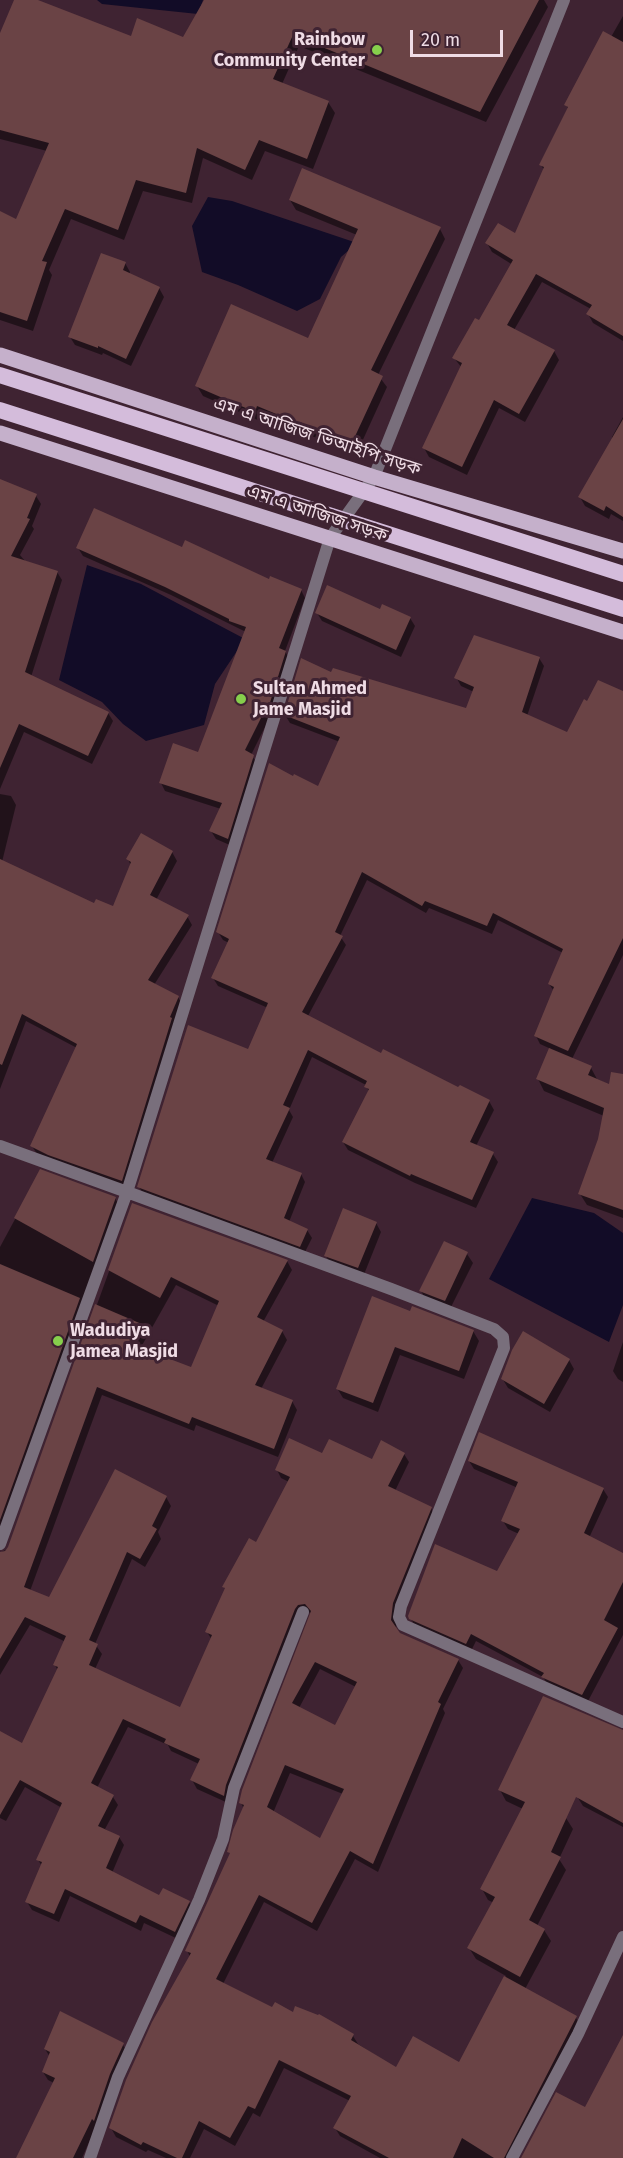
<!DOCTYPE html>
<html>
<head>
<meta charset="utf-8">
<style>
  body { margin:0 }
  #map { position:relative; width:623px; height:2158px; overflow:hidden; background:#3f2332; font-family:"Fira Sans",sans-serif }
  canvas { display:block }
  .scale { position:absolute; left:410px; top:30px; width:93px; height:27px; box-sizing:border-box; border:3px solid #efdce5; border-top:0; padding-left:8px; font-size:18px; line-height:21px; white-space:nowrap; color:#efdce5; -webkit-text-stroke:4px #3f2332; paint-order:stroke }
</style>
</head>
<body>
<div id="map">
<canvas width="623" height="2158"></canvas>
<div class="scale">20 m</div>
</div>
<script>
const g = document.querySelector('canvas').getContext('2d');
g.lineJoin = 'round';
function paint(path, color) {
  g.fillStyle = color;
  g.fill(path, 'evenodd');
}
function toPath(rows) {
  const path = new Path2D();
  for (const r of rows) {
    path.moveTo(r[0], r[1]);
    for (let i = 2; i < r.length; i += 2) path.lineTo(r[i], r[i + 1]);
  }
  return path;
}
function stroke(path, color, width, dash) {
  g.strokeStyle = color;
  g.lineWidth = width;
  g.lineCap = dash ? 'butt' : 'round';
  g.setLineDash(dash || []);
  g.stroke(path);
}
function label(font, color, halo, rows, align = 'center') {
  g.font = font + ' "Fira Sans","Noto Sans Bengali",sans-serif';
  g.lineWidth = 6;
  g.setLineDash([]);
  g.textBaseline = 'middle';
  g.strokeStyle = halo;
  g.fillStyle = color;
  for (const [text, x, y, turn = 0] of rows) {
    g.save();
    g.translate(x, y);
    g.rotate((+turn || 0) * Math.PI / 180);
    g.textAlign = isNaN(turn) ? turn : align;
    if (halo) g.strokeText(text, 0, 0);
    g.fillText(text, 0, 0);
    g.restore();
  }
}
paint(toPath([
  [97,0,203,0,198,14,102,4],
  [208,197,232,201,357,243,341,257,320,299,297,311,238,285,202,272,192,226],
  [87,565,141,584,245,639,215,684,204,725,146,741,123,724,102,702,59,680],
  [532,1198,594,1213,623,1233,623,1305,609,1342,489,1279]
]), '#120c27');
paint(toPath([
  [15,0,34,0,131,38,184,38,206,0,544,0,548,7,486,122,299,46,282,84,328,102,335,113,313,169,265,151,252,180,203,158,192,203,143,191,124,240,71,219,49,270,52,275,33,331,0,320,0,213,17,221,47,151,0,139,0,37],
  [623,16,623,341,593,323,588,314,591,309,542,282,514,330,554,351,559,360,525,422,499,408,467,475,429,457,424,448,462,368,454,358,480,322,513,265,492,252,487,243,515,236,544,170,541,165,569,110,566,105,611,37],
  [290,200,440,229,445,239,378,375,387,387,356,455,263,415,260,421,203,396,197,386,308,340,357,235,296,210],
  [125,263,130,272,129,275,159,288,164,297,131,366,103,353,102,355,75,345,70,337],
  [623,417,623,521,611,514,609,519,585,506,580,497,613,439,612,437],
  [0,481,36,496,41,504,32,526,34,529,20,555,25,561,57,572,62,580,31,677,108,713,113,721,92,764,24,732,0,789],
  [78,548,183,549,270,581,301,590,305,598,285,651,290,660,271,715,251,755,258,764,232,846,216,839,211,831,221,809,165,791,161,783,199,754,246,632,171,595,83,556],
  [317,613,410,618,415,626,401,657,322,621],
  [539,658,544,666,527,716,568,734,623,714,623,955,572,1059,591,1068,597,1079,623,1091,623,1218,587,1205,580,1194,599,1139,604,1116,544,1091,538,1079,551,1049,540,1044,536,1036,554,991,549,984,563,953,498,920,492,934,429,908,426,913,367,880,340,936,346,945,308,1016,382,1055,489,1101,494,1110,476,1146,493,1154,498,1162,476,1208,415,1183,348,1150,343,1142,369,1092,366,1085,312,1057,289,1110,293,1117,272,1163,301,1174,305,1182,289,1222,307,1230,312,1238,304,1254,144,1195,139,1187,249,1051,268,1008,218,986,213,978,229,943,223,940,218,932,294,778,319,788,340,742,290,723,285,715,332,674,467,710,474,692,461,686,456,677],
  [0,794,11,796,16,805,2,862,95,905,114,908,131,866,128,859,172,852,177,861,156,900,187,916,192,925,154,985,178,997,183,1006,126,1189,37,1154,32,1146,77,1048,26,1021,0,1089],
  [41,1171,115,1198,120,1207,0,1540,0,1247],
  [133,1205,287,1261,292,1270,263,1322,282,1331,287,1340,261,1389,292,1401,297,1410,278,1457,196,1425,194,1431,102,1395,30,1591,49,1599,166,1497,171,1506,158,1532,161,1539,145,1567,132,1559,95,1644,102,1654,95,1669,181,1709,212,1640,207,1632,226,1590,224,1587,257,1544,289,1482,281,1478,277,1470,323,1455,373,1461,404,1454,409,1462,395,1491,431,1508,435,1517,397,1612,396,1629,399,1634,458,1660,463,1668,443,1709,445,1713,378,1872,355,1859,317,1931,264,1902,223,1984,273,2009,293,2014,353,2036,358,2044,397,2069,460,2064,506,1976,476,1959,469,1948,494,1903,488,1900,482,1889,523,1809,506,1801,500,1790,566,1818,573,1829,559,1859,566,1870,537,1926,544,1930,551,1941,525,1989,576,2018,581,2026,512,2158,380,2158,340,2136,335,2128,350,2101,284,2068,260,2117,253,2113,235,2146,204,2129,190,2158,166,2158,148,2150,146,2152,116,2137,111,2128,190,1957,187,1950,231,1855,229,1851,244,1809,241,1803,312,1613,306,1612,228,1803,197,1789,192,1780,199,1764,171,1751,168,1745,128,1727,97,1788,113,1797,118,1805,105,1829,119,1837,124,1845,112,1873,160,1897,189,1902,193,1910,180,1940,144,1923,141,1931,70,1896,59,1922,32,1910,27,1902,42,1866,38,1860,62,1808,25,1787,6,1821,0,1818,0,1733,22,1745,58,1671,55,1665,66,1642,30,1625,0,1675,0,1553,9,1548],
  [176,1285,219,1306,192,1369,140,1349],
  [320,1669,356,1687,335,1727,299,1708],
  [290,1773,343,1794,320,1840,273,1813],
  [376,1223,381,1232,363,1277,331,1265,326,1256],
  [445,1243,467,1254,473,1263,450,1309,426,1300,421,1291],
  [411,1312,473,1331,479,1341,464,1379,400,1355,378,1412,343,1398,337,1388],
  [623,1342,623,1382,618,1379,613,1371],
  [569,1360,574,1369,550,1412,508,1388,502,1378],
  [469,1461,603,1489,608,1497,589,1538,623,1555,623,1635,587,1703,548,1685,543,1677,476,1641,471,1651,416,1627,409,1616,498,1573,519,1534,508,1529,503,1521,518,1488,474,1469],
  [623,1731,623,1827,583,1806,578,1798],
  [123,2045,128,2053,82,2158,18,2158,54,2083,48,2080,43,2072,50,2057,45,2049]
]), '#0007');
paint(toPath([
  [14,0,38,0,131,36,137,18,183,37,204,0,539,0,480,112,293,35,273,79,329,101,307,159,259,140,245,170,197,148,186,193,136,180,118,230,65,209,42,261,47,262,27,321,0,312,0,211,16,219,49,143,0,130,0,33],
  [603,31,623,42,623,336,586,314,592,305,536,274,507,325,555,350,519,414,494,400,462,467,422,448,462,363,452,358,475,318,479,320,513,260,485,243,498,223,515,233,544,167,539,165,568,107,564,105],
  [302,168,441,227,371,370,383,376,351,445,257,406,255,412,195,386,231,304,308,338,358,229,289,200],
  [101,253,126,262,123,270,160,287,126,359,98,346,98,348,68,337],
  [623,419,623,517,606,506,604,511,578,497],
  [0,479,37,494,27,518,30,519,11,556,58,571,25,672,109,712,88,756,19,724,0,768],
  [94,508,182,547,185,540,269,579,270,576,302,589,279,648,286,651,268,709,266,708,245,750,254,755,228,839,209,831,222,803,159,783,173,743,198,752,246,627,229,621,229,619,165,587,76,548],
  [327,585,380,609,382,604,411,617,396,650,315,613],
  [474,635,540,657,522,712,567,732,584,699,587,701,598,680,623,691,623,938,568,1051,534,1036,554,987,548,984,563,949,493,913,487,926,425,901,422,906,362,872,335,932,343,936,302,1012,381,1053,383,1049,458,1087,460,1085,490,1100,470,1142,494,1152,472,1200,411,1174,410,1176,342,1142,369,1089,364,1087,367,1081,308,1050,283,1105,290,1108,266,1159,302,1173,284,1218,308,1229,300,1247,137,1187,188,1025,248,1049,268,1003,211,978,229,939,216,932,269,763,293,776,294,774,318,786,340,737,284,715,301,658,331,672,333,668,466,708,474,687,454,678],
  [141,833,173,851,150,895,189,915,148,980,179,996,170,1017,172,1018,122,1181,48,1155,30,1146,77,1044,22,1014,2,1065,0,1064,0,859,94,903,96,899,113,906,131,862,126,859],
  [549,1048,592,1066,588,1075,609,1084,611,1072,623,1074,623,1210,578,1194,598,1139,604,1108,536,1079],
  [40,1169,116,1197,93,1262,14,1218],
  [132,1203,288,1260,257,1317,283,1330,255,1385,293,1400,274,1449,192,1417,189,1424,97,1387,24,1587,49,1597,115,1469,167,1496,152,1526,157,1529,140,1559,127,1552,89,1640,98,1644,89,1665,180,1707,212,1635,205,1632,225,1588,222,1587,249,1538,256,1542,290,1477,275,1470,289,1438,322,1453,329,1439,372,1459,381,1440,405,1453,388,1486,432,1507,393,1603,391,1620,400,1633,459,1659,438,1702,441,1704,373,1864,350,1851,312,1923,259,1895,216,1979,272,2007,275,2002,293,2012,295,2006,318,2015,319,2014,354,2034,351,2040,396,2067,413,2036,459,2062,504,1976,577,2016,504,2158,494,2158,462,2138,453,2158,389,2158,333,2128,351,2096,279,2060,255,2109,248,2106,230,2138,199,2121,182,2158,177,2158,143,2142,141,2145,109,2128,126,2080,152,2022,191,1953,185,1951,230,1853,227,1852,233,1830,244,1805,239,1803,242,1790,311,1611,305,1604,298,1605,295,1609,226,1785,224,1796,190,1780,200,1759,164,1743,166,1739,123,1719,91,1783,114,1795,98,1826,120,1836,106,1868,159,1895,163,1888,190,1901,175,1932,140,1915,136,1923,65,1889,54,1914,25,1902,42,1862,36,1860,62,1803,20,1780,0,1815,0,1731,22,1743,58,1667,53,1665,66,1636,25,1617,0,1659,0,1552,5,1551,8,1547,95,1304,144,1325,133,1345,191,1367,219,1301,171,1277,160,1298,108,1270],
  [315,1662,357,1682,335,1725,292,1703],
  [285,1765,344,1789,320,1838,267,1807],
  [343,1208,377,1222,358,1268,324,1256],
  [444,1241,468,1252,445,1301,419,1291],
  [0,1264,80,1298,0,1520],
  [372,1296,410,1311,412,1306,474,1330,459,1371,395,1347,373,1403,336,1389],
  [523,1331,570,1359,544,1404,501,1379,512,1350],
  [479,1432,604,1488,584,1533,623,1553,623,1582,604,1620,618,1628,582,1695,541,1677,544,1673,471,1634,466,1644,409,1619,408,1616,435,1544,497,1571,520,1529,501,1521,518,1482,468,1461],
  [543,1696,623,1730,623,1823,576,1797,551,1852,561,1857,529,1920,545,1929,520,1977,467,1948,495,1897,480,1889,525,1802,498,1790],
  [60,2011,124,2043,110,2074,94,2121,92,2119,73,2158,16,2158,55,2078,42,2072,50,2052,44,2049],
  [623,2035,623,2158,521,2158,556,2092,585,2107]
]), '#6a4345');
stroke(toPath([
  [0,1146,127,1192,330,538,374,477,564,0],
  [0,1544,127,1192,391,1289,494,1329,503,1337,504,1348,401,1606,399,1617,403,1625,623,1722],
  [90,2158,118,2077,199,1900,223,1839,234,1788,303,1612],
  [512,2158,578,2034,623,1937]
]), '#796f7c', 12);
stroke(toPath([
  [0,355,374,477,623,551],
  [0,433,623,632]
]), '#c5b0cb', 15);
stroke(toPath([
  [0,375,623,574],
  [0,410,623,609]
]), '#d4bcdb', 16);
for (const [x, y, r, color] of [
  [377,50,6,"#86cf4c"],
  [241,699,6,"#86cf4c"],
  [58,1341,6,"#86cf4c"]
]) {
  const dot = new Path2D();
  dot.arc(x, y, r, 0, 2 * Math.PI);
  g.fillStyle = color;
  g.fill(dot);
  stroke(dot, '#3f2332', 2);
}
label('bold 18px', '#efdce5', '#3f2332', [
  ["Rainbow",365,40,"right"],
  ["Community Center",365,61,"right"],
  ["Sultan Ahmed",253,689],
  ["Jame Masjid",253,710],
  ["Wadudiya",70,1331],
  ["Jamea Masjid",70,1352]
], 'left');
label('18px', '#efdce5', '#3f2332', [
  ["এম এ আজিজ ভিআইপি সড়ক",317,437,18],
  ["এম এ আজিজ সড়ক",317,514,18]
]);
</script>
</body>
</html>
